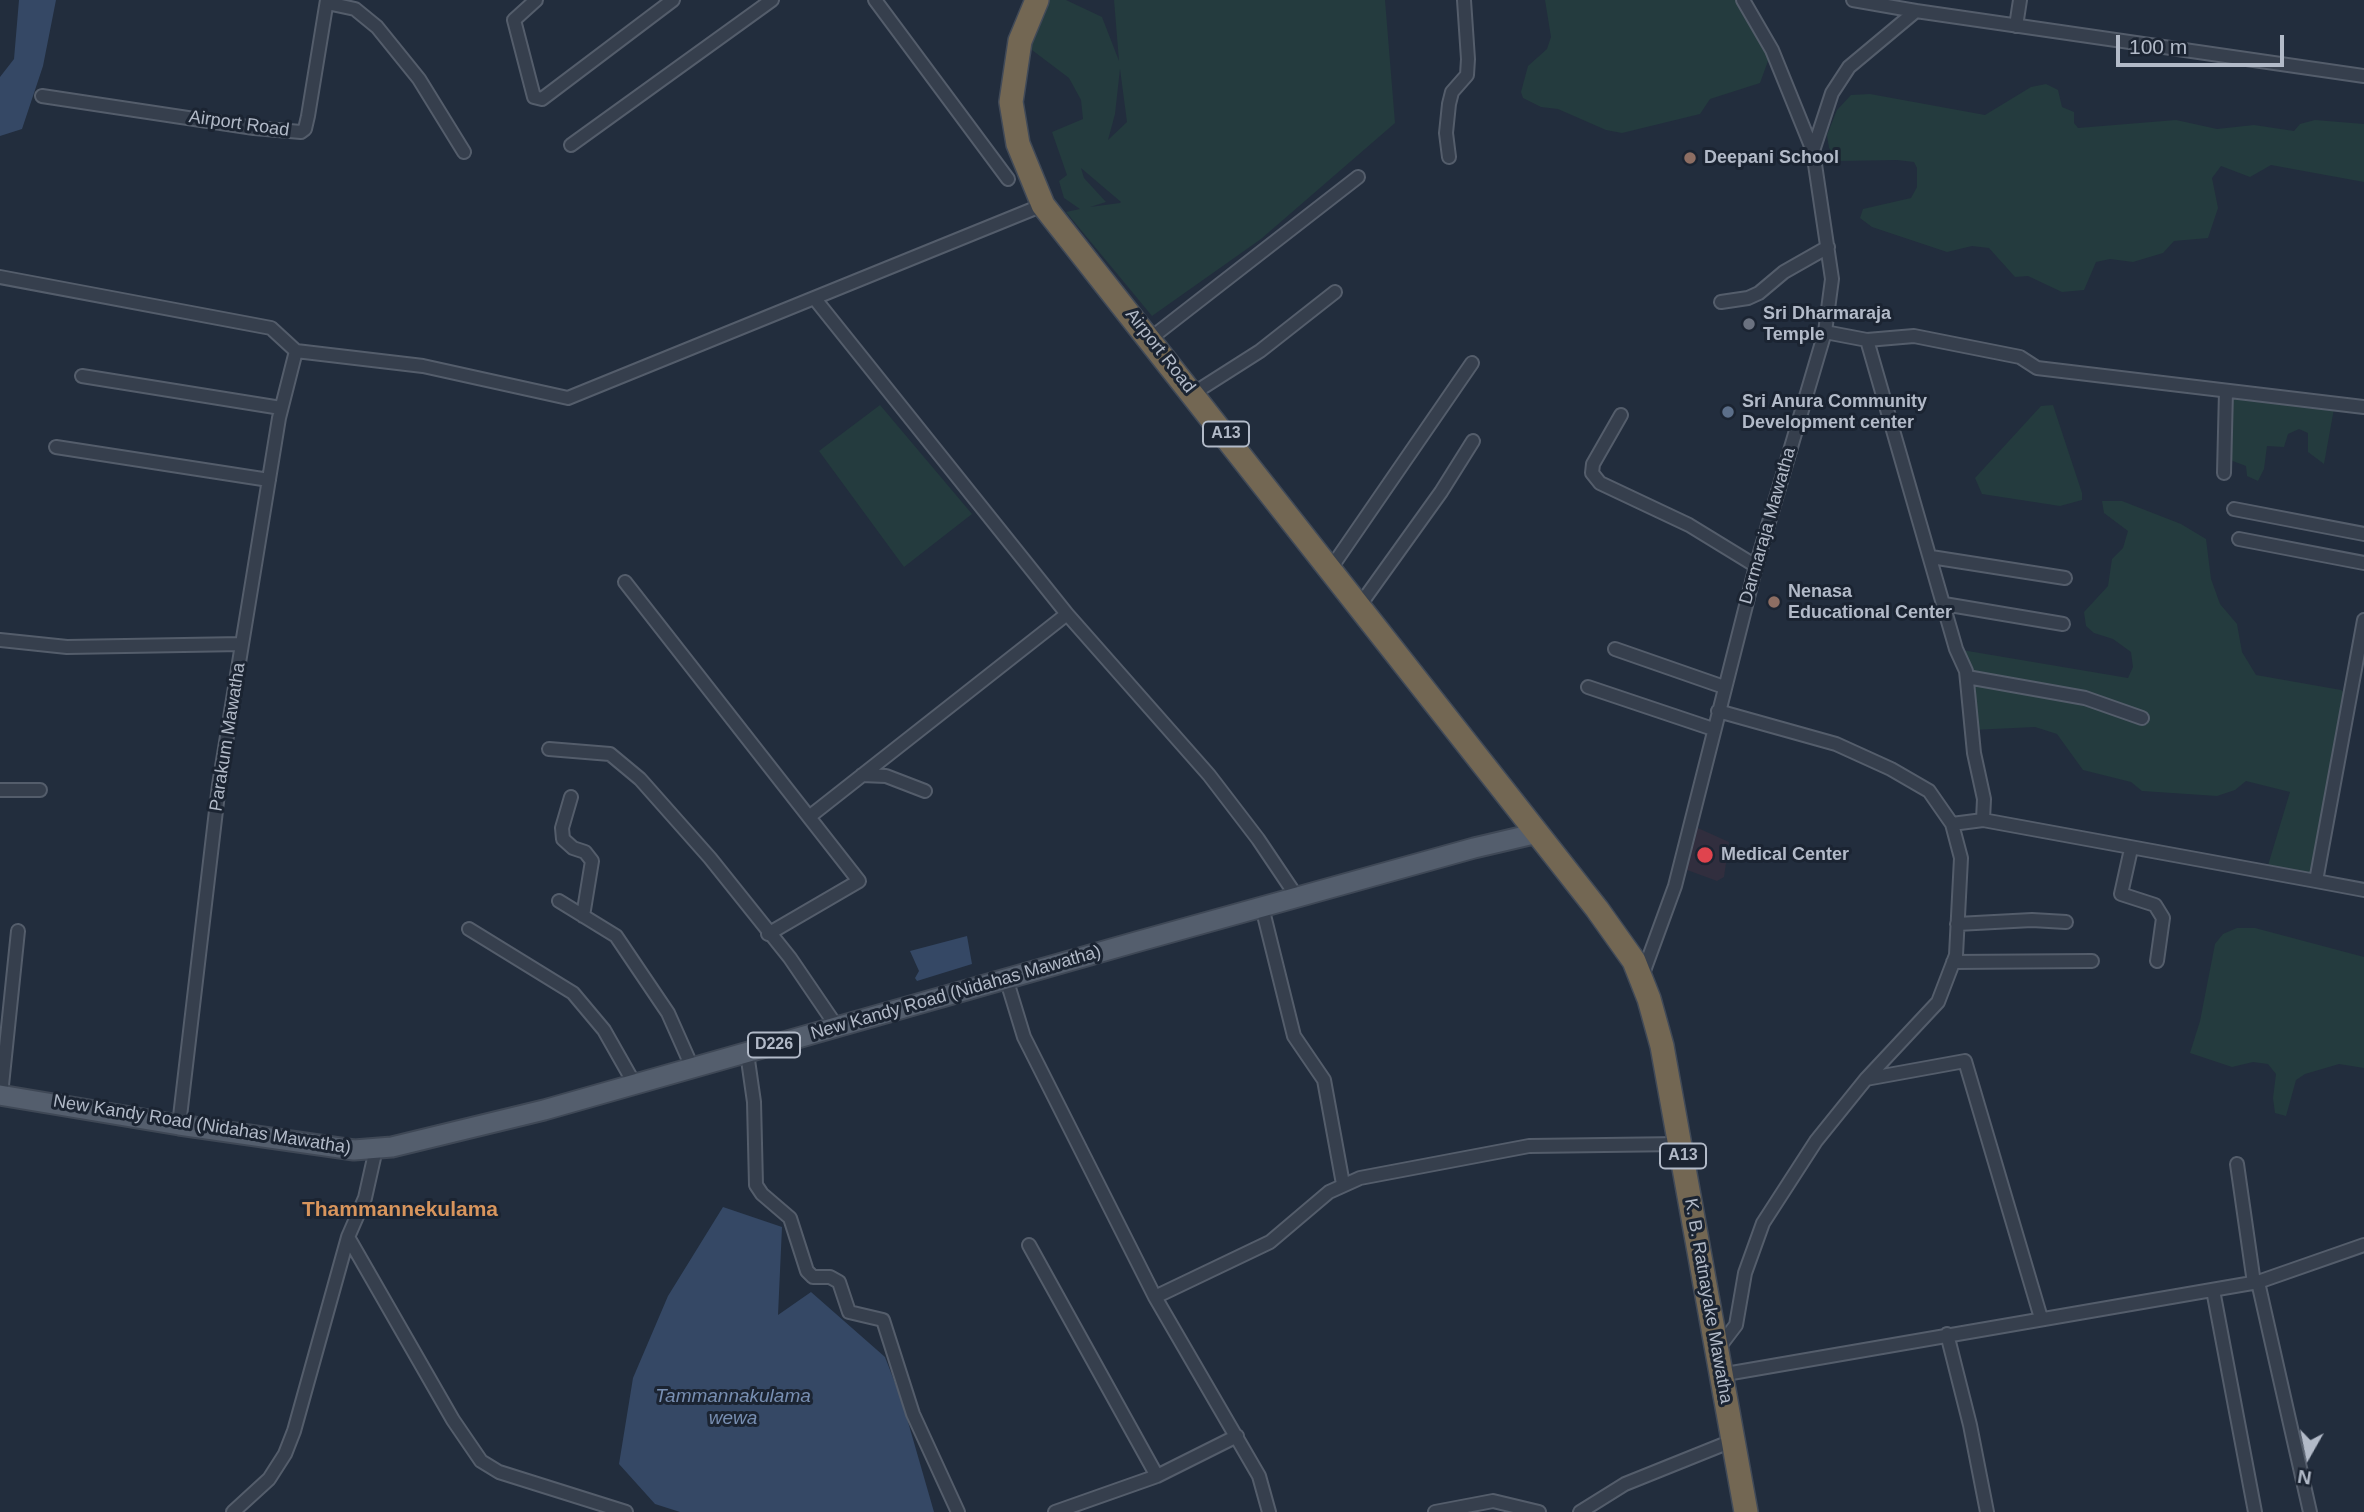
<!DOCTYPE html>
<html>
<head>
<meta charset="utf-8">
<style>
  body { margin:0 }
  #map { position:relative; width:2364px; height:1512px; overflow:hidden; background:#222d3d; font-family:Arial,sans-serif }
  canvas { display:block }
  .north { position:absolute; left:2273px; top:1421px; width:70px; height:70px; -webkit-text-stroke:5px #1b2432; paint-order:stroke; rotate:189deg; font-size:19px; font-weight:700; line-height:28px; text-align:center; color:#b2bac8 }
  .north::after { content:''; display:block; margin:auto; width:24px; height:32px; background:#b2bac8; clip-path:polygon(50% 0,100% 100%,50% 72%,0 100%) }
  .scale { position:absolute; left:2116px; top:35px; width:168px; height:32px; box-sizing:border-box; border:4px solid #b2bac8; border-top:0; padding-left:9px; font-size:21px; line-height:24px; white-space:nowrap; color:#b2bac8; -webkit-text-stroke:5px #1b2432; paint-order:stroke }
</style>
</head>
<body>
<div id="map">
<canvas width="2364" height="1512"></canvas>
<div class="north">N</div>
<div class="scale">100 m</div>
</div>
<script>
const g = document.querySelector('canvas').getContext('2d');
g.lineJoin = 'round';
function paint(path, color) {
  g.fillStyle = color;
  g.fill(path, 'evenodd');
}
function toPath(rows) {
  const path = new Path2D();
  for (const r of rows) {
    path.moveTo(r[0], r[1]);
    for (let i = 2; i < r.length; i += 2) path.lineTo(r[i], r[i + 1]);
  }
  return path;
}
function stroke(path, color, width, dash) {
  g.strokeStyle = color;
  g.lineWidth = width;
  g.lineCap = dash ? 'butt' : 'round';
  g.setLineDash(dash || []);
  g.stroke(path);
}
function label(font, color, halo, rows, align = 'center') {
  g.font = font + ' Arial,sans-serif';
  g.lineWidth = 6;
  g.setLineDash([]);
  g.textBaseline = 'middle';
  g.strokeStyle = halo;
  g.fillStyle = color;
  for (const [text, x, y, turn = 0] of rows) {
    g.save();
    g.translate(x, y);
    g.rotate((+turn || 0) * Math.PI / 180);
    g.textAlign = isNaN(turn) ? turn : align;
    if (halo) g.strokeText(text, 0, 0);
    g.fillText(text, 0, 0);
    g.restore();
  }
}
paint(toPath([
  [1689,824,1729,842,1724,877,1717,881,1679,867]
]), '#312e3e');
paint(toPath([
  [1048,0,1066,0,1102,17,1119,61,1114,0,1385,0,1395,123,1261,239,1152,316,1066,212,1080,209,1064,198,1059,181,1067,175,1052,132,1083,119,1081,100,1069,78,1028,47],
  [1120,69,1127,122,1108,140,1115,114],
  [1081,168,1121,202,1120,203,1090,207,1106,202,1084,178],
  [1545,0,1743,0,1772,50,1760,83,1710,99,1700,114,1622,133,1606,130,1558,109,1541,107,1523,98,1521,92,1528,66,1547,49,1551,37],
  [2046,84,2058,90,2062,107,2074,112,2074,123,2078,128,2176,120,2217,129,2254,125,2294,131,2300,124,2315,120,2364,124,2364,182,2271,165,2250,177,2221,166,2212,178,2218,208,2208,238,2174,241,2163,253,2133,262,2110,259,2096,262,2084,290,2062,292,2028,276,2015,277,1989,248,1972,246,1947,252,1872,227,1860,218,1863,209,1911,198,1917,187,1917,168,1914,162,1897,160,1840,161,1829,148,1827,135,1837,110,1851,95,1870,94,1985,115,2031,87],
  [2232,392,2335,403,2324,464,2308,452,2308,433,2299,429,2288,434,2284,447,2267,446,2264,469,2258,481,2247,476,2246,466,2230,460],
  [880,405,972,514,904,567,819,451],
  [2053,405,2082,493,2082,500,2060,506,1982,494,1975,478,2041,406],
  [2102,501,2122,501,2181,524,2206,539,2211,579,2220,604,2237,624,2242,652,2256,675,2341,690,2350,697,2320,881,2266,872,2290,792,2246,781,2235,790,2217,796,2142,791,2131,782,2083,770,2057,734,2035,727,1972,730,1956,649,2128,678,2133,667,2131,652,2113,639,2094,633,2086,626,2084,612,2108,586,2112,559,2123,548,2128,531,2104,513],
  [2237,928,2255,928,2364,957,2364,1068,2339,1064,2305,1074,2296,1080,2286,1116,2275,1113,2273,1098,2276,1074,2268,1064,2253,1062,2232,1067,2190,1053,2200,1021,2215,944,2223,934]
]), '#243b3e');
paint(toPath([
  [19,0,56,0,43,66,22,129,0,136,0,77,14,59],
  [967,936,972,964,917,981,915,978,919,971,910,951],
  [723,1207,782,1227,778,1315,811,1292,885,1357,902,1401,934,1512,680,1512,655,1504,619,1464,633,1378,668,1296]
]), '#354865');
const street = toPath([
  [536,0,514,20,534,97,542,99,673,0],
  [875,0,1008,179],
  [1743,0,1772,50,1813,151],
  [1853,0,1916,11],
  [327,3,355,9,377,27,419,79,464,152],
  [2016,26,2020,0],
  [42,96,254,128,301,132,305,129,308,116,327,0],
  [571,145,772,0],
  [1449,157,1446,133,1449,104,1452,92,1467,75,1468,59,1464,0],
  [0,277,271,328,296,351,423,366,568,398,1043,205],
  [815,299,1067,614,1209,775,1258,839,1297,897],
  [1721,302,1748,298,1759,293,1784,272,1828,247],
  [1825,332,1867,340,1956,649,1966,671,1974,753,1984,799,1983,820],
  [1151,338,1358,177],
  [1867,340,1914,336,2020,357,2037,368,2364,407],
  [82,376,281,408],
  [1194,393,1260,351,1335,292],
  [1621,415,1593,464,1592,473,1600,483,1689,525,1756,566],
  [56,447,269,480],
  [2224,473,2226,391],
  [2234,509,2364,534],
  [2239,539,2364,563],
  [1931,557,2065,578],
  [1331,568,1472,363],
  [625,582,859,881,768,934],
  [1944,604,2063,624],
  [1360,605,1441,492,1473,441],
  [0,640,67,647,242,644],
  [1615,649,1724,687],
  [1967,677,2085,698,2142,718],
  [1588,687,1713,729],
  [549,749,610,754,640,779,710,858,790,958,837,1027],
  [862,775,886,776,925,791],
  [0,790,40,790],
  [571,797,562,828,563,839,573,848,585,852,592,861,583,916],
  [809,817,1067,614],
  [1952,824,1983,820,2316,881,2364,620],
  [2131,849,2121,894,2155,905,2163,918,2157,961],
  [2316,881,2364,890],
  [559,901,616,936,668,1013,692,1067],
  [1262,907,1294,1036,1324,1080,1343,1184],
  [1957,924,2032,920,2066,922],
  [469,929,573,993,604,1030,634,1083],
  [1953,962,2092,961],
  [1006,978,1024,1037,1155,1297,1259,1476,1269,1512],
  [1641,979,1675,886,1756,566,1825,332,1832,279,1813,151,1832,93,1849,67,1916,11,2364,76],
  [747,1053,754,1102,756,1185,762,1194,790,1218,807,1271,813,1277,830,1277,839,1282,849,1312,883,1320,913,1414,958,1512],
  [1866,1079,1965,1061,2041,1318],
  [1,1095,18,931],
  [179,1125,219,785,279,418,296,351],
  [2237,1164,2254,1283],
  [348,1237,453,1420,481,1461,499,1472,626,1512],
  [1029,1245,1157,1476],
  [2258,1282,2310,1512],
  [2213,1290,2255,1512],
  [1155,1297,1270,1242,1329,1192,1360,1178,1529,1146,1681,1144],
  [1947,1334,1970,1425,1987,1512],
  [1717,1350,1736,1325,1745,1273,1763,1223,1816,1141,1866,1079,1938,1002,1956,955,1961,858,1952,824,1929,791,1891,769,1836,744,1718,711],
  [1720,1375,2258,1282,2364,1245],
  [233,1512,269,1479,285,1454,294,1431,348,1237,365,1198,376,1149],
  [1055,1512,1157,1476,1237,1436],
  [1435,1512,1493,1501,1539,1512],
  [1580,1512,1625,1484,1732,1441]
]);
const primary = toPath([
  [0,1095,179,1125,354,1150,392,1147,544,1110,1136,942,1474,848,1538,833]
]);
const highway = toPath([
  [1037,0,1020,41,1011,102,1018,144,1043,205,1597,909,1634,961,1649,999,1662,1046,1746,1512]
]);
stroke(street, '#545d6b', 16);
stroke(primary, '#3f4856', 23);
stroke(highway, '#414a58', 26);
stroke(street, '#363f4d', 12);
stroke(primary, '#545e6d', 19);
stroke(highway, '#736753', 23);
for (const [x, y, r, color] of [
  [1690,158,7,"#8d6e63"],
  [1749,324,7,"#6b7280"],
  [1728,412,7,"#5c6f8a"],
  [1774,602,7,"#8d6e63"],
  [1705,855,9,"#e0444e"]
]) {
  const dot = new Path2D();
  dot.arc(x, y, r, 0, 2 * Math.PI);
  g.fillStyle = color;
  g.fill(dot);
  stroke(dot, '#1b2432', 2.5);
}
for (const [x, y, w] of [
  [1226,434,46],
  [774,1045,52],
  [1683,1156,46]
]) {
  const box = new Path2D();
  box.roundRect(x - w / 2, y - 12.5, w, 25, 5);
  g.fillStyle = '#1b2432';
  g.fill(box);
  stroke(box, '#b2bac8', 2);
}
label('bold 16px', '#b2bac8', null, [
  ["A13",1226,434],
  ["D226",774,1045],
  ["A13",1683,1156]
]);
label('18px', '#b2bac8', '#1b2432', [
  ["Airport Road",239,124,8],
  ["Airport Road",1160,351,52],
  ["Darmaraja Mawatha",1768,526,-74],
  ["Parakum Mawatha",228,737,-81],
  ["New Kandy Road (Nidahas Mawatha)",956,993,-16],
  ["New Kandy Road (Nidahas Mawatha)",202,1125,9],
  ["K. B. Ratnayake Mawatha",1708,1301,80]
]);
label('bold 18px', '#b2bac8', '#1b2432', [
  ["Deepani School",1704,158],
  ["Sri Dharmaraja",1763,314],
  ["Temple",1763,335],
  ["Sri Anura Community",1742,402],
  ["Development center",1742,423],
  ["Nenasa",1788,592],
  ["Educational Center",1788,613],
  ["Medical Center",1721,855]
], 'left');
label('italic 19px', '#788fb2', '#1b2432', [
  ["Tammannakulama",733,1397],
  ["wewa",733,1419]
]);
label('bold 21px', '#d8955d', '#1b2432', [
  ["Thammannekulama",400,1210]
]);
</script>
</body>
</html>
